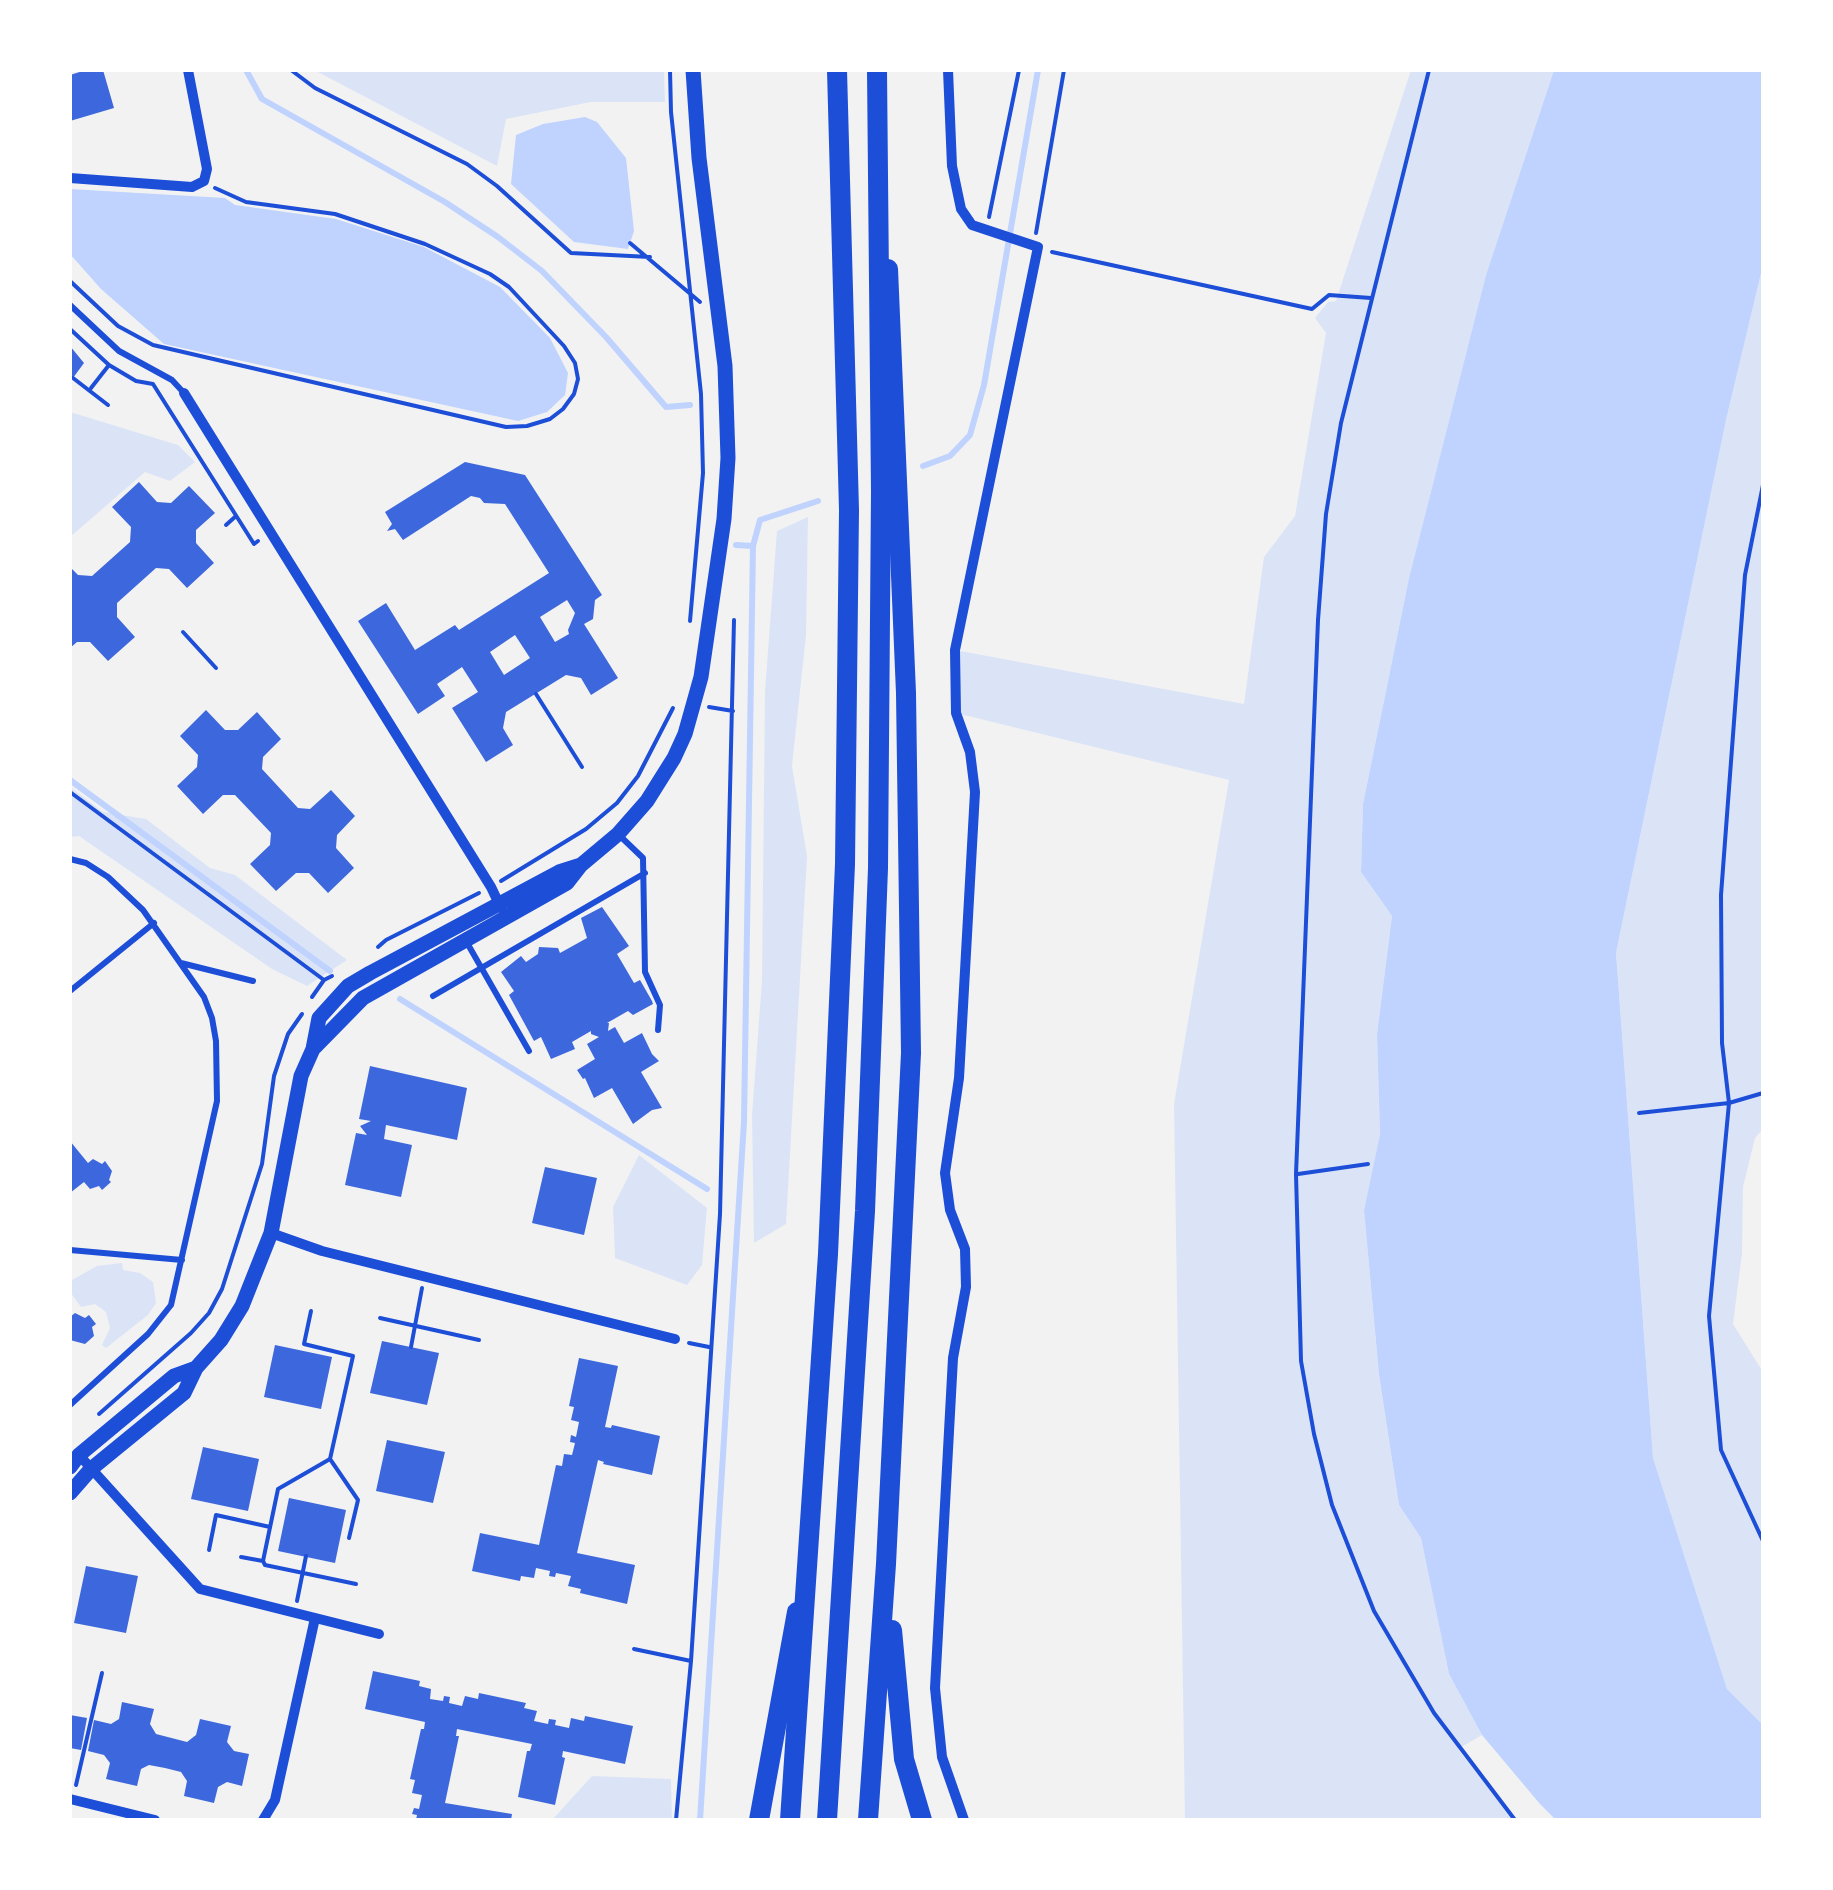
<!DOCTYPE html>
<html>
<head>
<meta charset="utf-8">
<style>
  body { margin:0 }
  #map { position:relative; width:1833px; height:1890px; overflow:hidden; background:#f2f2f2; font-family:Poppins,sans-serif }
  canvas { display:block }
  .frame { position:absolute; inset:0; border:72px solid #fff; pointer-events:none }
</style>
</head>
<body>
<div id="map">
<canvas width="1833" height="1890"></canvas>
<div class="frame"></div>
</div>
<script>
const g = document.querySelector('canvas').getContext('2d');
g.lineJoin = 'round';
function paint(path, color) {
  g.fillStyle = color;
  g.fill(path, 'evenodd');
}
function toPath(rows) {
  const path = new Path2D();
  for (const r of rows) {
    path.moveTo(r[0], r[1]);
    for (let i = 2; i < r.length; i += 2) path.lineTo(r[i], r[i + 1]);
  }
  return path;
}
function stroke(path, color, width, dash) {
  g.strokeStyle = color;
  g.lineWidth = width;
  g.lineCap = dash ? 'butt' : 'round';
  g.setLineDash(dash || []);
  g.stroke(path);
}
paint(toPath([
  [314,70,664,70,665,102,591,102,506,119,497,166],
  [1411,70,1554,70,1486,275,1409,578,1363,804,1361,872,1392,916,1377,1034,1380,1134,1364,1210,1379,1376,1399,1505,1421,1538,1449,1674,1482,1735,1458,1749,1515,1820,1185,1820,1174,1104,1229,780,956,713,955,650,1244,704,1264,557,1295,516,1326,333,1315,318,1328,302,1336,301],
  [1763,265,1763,1129,1755,1138,1743,1187,1742,1254,1733,1324,1763,1372,1763,1725,1727,1689,1653,1458,1616,953,1726,420],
  [70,412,178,445,195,462,170,481,145,472,70,537],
  [808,517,806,635,792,766,807,856,786,1224,754,1243,752,1115,762,980,765,691,777,531],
  [70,787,103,812,146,819,210,868,235,875,347,960,307,986,272,969,79,836,70,837],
  [639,1155,707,1208,702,1265,687,1285,615,1258,613,1207],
  [122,1263,123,1270,140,1273,153,1282,156,1303,148,1315,106,1348,102,1345,110,1328,106,1312,95,1304,81,1307,70,1292,70,1281,97,1266],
  [592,1776,671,1779,672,1820,552,1820]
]), '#dbe4f7');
paint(toPath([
  [1554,70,1763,70,1763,265,1726,420,1616,953,1653,1458,1727,1689,1763,1725,1763,1820,1556,1820,1540,1804,1482,1735,1449,1674,1421,1538,1399,1505,1379,1375,1364,1210,1380,1134,1377,1034,1392,916,1361,872,1363,804,1409,578,1486,275],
  [585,117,597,122,626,158,634,231,628,249,574,242,511,184,516,135,543,124],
  [70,189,225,198,235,205,336,219,424,247,500,287,550,338,568,373,565,395,547,412,518,421,164,344,101,289,70,254]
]), '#bfd3fe');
stroke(toPath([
  [246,70,262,99,445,202,498,237,542,271,606,337,666,407,690,405],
  [923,466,950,456,970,435,984,385,1038,70],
  [736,545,753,546],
  [70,780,330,971],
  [400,999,707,1189],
  [700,1820,744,1122,753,546,760,520,818,501]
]), '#bfd3fe', 6);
paint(toPath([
  [86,70,103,70,114,108,70,121,70,75],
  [70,346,84,363,70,382],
  [465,462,525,475,602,595,595,600,593,619,584,624,618,678,591,695,581,678,566,675,506,712,503,728,513,745,486,762,452,708,478,692,462,667,437,684,445,696,418,714,358,621,386,603,415,650,455,625,459,630,549,573,505,504,484,503,480,498,471,496,403,540,395,529,387,531,392,524,385,512],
  [567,600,575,613,568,630,569,634,555,642,540,617],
  [515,635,530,658,504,675,490,652],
  [139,482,157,502,171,503,189,486,215,513,196,530,196,543,214,563,187,588,169,569,156,568,117,603,117,617,135,637,108,661,90,642,77,642,70,648,70,567,78,575,92,576,130,542,131,527,112,507],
  [206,710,225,730,238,730,257,712,281,739,263,757,262,769,298,808,310,809,331,790,355,816,337,835,336,848,354,868,328,893,309,873,296,873,276,891,250,864,270,845,271,833,235,795,223,795,203,814,177,786,197,767,198,755,180,736],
  [602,907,629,946,617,954,634,983,640,980,652,1001,653,1004,633,1015,628,1011,607,1023,609,1023,608,1031,615,1027,624,1043,642,1033,652,1054,659,1061,641,1072,662,1108,652,1110,633,1124,612,1088,594,1098,585,1078,583,1079,577,1070,595,1059,587,1044,599,1037,591,1034,591,1031,572,1042,575,1049,551,1059,541,1037,534,1041,509,995,514,991,501,972,521,956,526,962,538,954,539,947,558,948,560,953,587,938,581,918],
  [370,1066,467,1088,457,1140,386,1125,384,1139,412,1145,401,1197,345,1185,356,1133,367,1135,360,1126,371,1121,359,1119],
  [70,1141,88,1163,93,1159,102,1164,105,1161,112,1171,109,1180,111,1182,102,1190,99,1186,90,1189,84,1182,70,1193],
  [545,1167,597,1178,584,1235,532,1223],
  [75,1313,85,1318,89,1315,96,1324,92,1327,94,1336,85,1344,70,1340,70,1317],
  [382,1341,439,1353,427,1405,370,1393],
  [275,1345,332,1357,321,1409,264,1397],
  [579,1358,618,1366,605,1427,611,1428,612,1425,660,1436,652,1475,603,1464,604,1462,598,1460,577,1553,635,1565,627,1604,580,1593,581,1589,568,1586,571,1576,556,1573,555,1577,549,1576,550,1571,536,1568,534,1578,521,1576,520,1581,472,1571,480,1533,539,1545,556,1465,562,1466,564,1454,572,1455,575,1443,570,1442,571,1435,576,1437,579,1422,571,1420,574,1407,569,1406],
  [387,1440,445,1452,433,1503,376,1491],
  [203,1447,259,1459,248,1511,191,1499],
  [289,1498,346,1510,335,1563,278,1551],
  [86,1566,138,1576,126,1633,74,1623],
  [373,1671,420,1681,419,1686,431,1689,430,1699,443,1701,444,1696,450,1697,449,1703,462,1706,465,1696,478,1699,479,1693,526,1703,524,1708,537,1711,534,1721,548,1724,549,1719,556,1720,555,1725,569,1728,571,1718,584,1721,585,1716,633,1726,625,1764,563,1751,562,1757,565,1758,555,1805,518,1797,527,1751,530,1751,532,1744,457,1729,456,1736,459,1736,445,1803,512,1814,511,1820,416,1820,417,1815,412,1814,414,1808,419,1809,422,1795,412,1793,415,1780,410,1779,421,1729,424,1729,425,1722,365,1709],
  [122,1702,154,1709,150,1724,156,1734,187,1742,196,1735,200,1719,231,1726,227,1742,234,1751,249,1754,242,1786,227,1782,218,1787,214,1803,184,1796,187,1781,181,1772,165,1768,149,1765,141,1769,137,1786,106,1779,110,1763,104,1755,88,1751,94,1720,111,1724,119,1719],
  [70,1715,87,1718,81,1750,70,1748]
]), '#3d67dc');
stroke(toPath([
  [291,70,315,88,467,164,497,186,571,253,650,257],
  [670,70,671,112,701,394,703,473,690,621],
  [1429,70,1341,423,1326,514,1318,620,1296,1174,1301,1361,1314,1434,1332,1505,1374,1611,1434,1713,1515,1820],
  [989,217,1019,70],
  [1036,233,1064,70],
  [630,243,700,302],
  [1052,252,1312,309,1329,295,1371,298],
  [70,281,118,326,153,345,506,427,527,426,550,419,563,409,574,394,578,379,575,363,564,346,509,287,490,274,425,244,335,214,246,202,215,188],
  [70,329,109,365,136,381,153,384,254,544,258,541],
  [73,378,108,405],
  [91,388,109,365],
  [1763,485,1745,575,1721,895,1722,1043,1729,1103,1709,1316,1721,1450,1763,1541],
  [226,525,236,516],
  [183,632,216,668],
  [536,694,582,767],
  [709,707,733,711],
  [70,792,324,980],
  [501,881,586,829,617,803,638,776,673,708],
  [378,947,386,940,479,893],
  [312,997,324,980,332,976],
  [1639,1113,1729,1103,1763,1093],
  [1298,1174,1368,1164],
  [311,1311,304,1344,353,1356,330,1459,358,1500,349,1538],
  [380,1318,479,1340],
  [689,1343,709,1347],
  [411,1347,422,1288],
  [99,1414,191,1333,209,1313,222,1289,262,1164,274,1076,288,1034,302,1014],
  [209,1550,216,1515,270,1527],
  [241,1557,263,1561,278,1489,330,1459],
  [263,1561,265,1565,356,1584],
  [297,1601,306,1556],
  [634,1649,691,1661],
  [76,1785,102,1673],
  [676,1820,691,1661,720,1214,734,620]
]), '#1d4ed8', 4);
stroke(toPath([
  [70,305,119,351,172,380,184,393],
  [619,835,643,858,645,972,660,1005,658,1030],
  [70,859,86,863,108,877,143,910,204,997,212,1018,216,1041,217,1101,171,1305,148,1334,70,1405],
  [466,941,529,1051],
  [181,963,253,981],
  [70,991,154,923],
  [433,996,645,873],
  [70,1250,182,1260]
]), '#1d4ed8', 6);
stroke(toPath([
  [948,70,952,166,961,209,972,225,1038,247,955,650,956,713,970,752,975,792,959,1078,945,1173,950,1210,965,1249,966,1287,953,1358,935,1688,942,1757,964,1820],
  [70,178,192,187,204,181,207,169,188,70],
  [184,393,491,887,501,908],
  [271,1233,322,1251,675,1339],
  [79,1455,200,1589,379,1634],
  [70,1799,155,1820],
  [263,1820,275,1800,315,1618]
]), '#1d4ed8', 10);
stroke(toPath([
  [313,1049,363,998,567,883,581,865,618,834,647,801,674,758,685,734,701,677,724,519,728,458,725,366,699,158,693,70],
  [70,1467,79,1455,174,1376,196,1368],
  [70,1493,91,1469,184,1393,196,1368,221,1340,242,1306,271,1233,301,1076,313,1049,319,1018,348,986,370,973,559,872,581,865]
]), '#1d4ed8', 15);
stroke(toPath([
  [892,1630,904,1759,922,1820],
  [759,1820,797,1612],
  [868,1820,886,1564,911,1053,906,693,888,269]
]), '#1d4ed8', 20);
stroke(toPath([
  [790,1820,828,1254,845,864,849,510,837,70],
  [827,1820,865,1211,878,868,881,492,877,70]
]), '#1d4ed8', 20);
</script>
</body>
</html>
